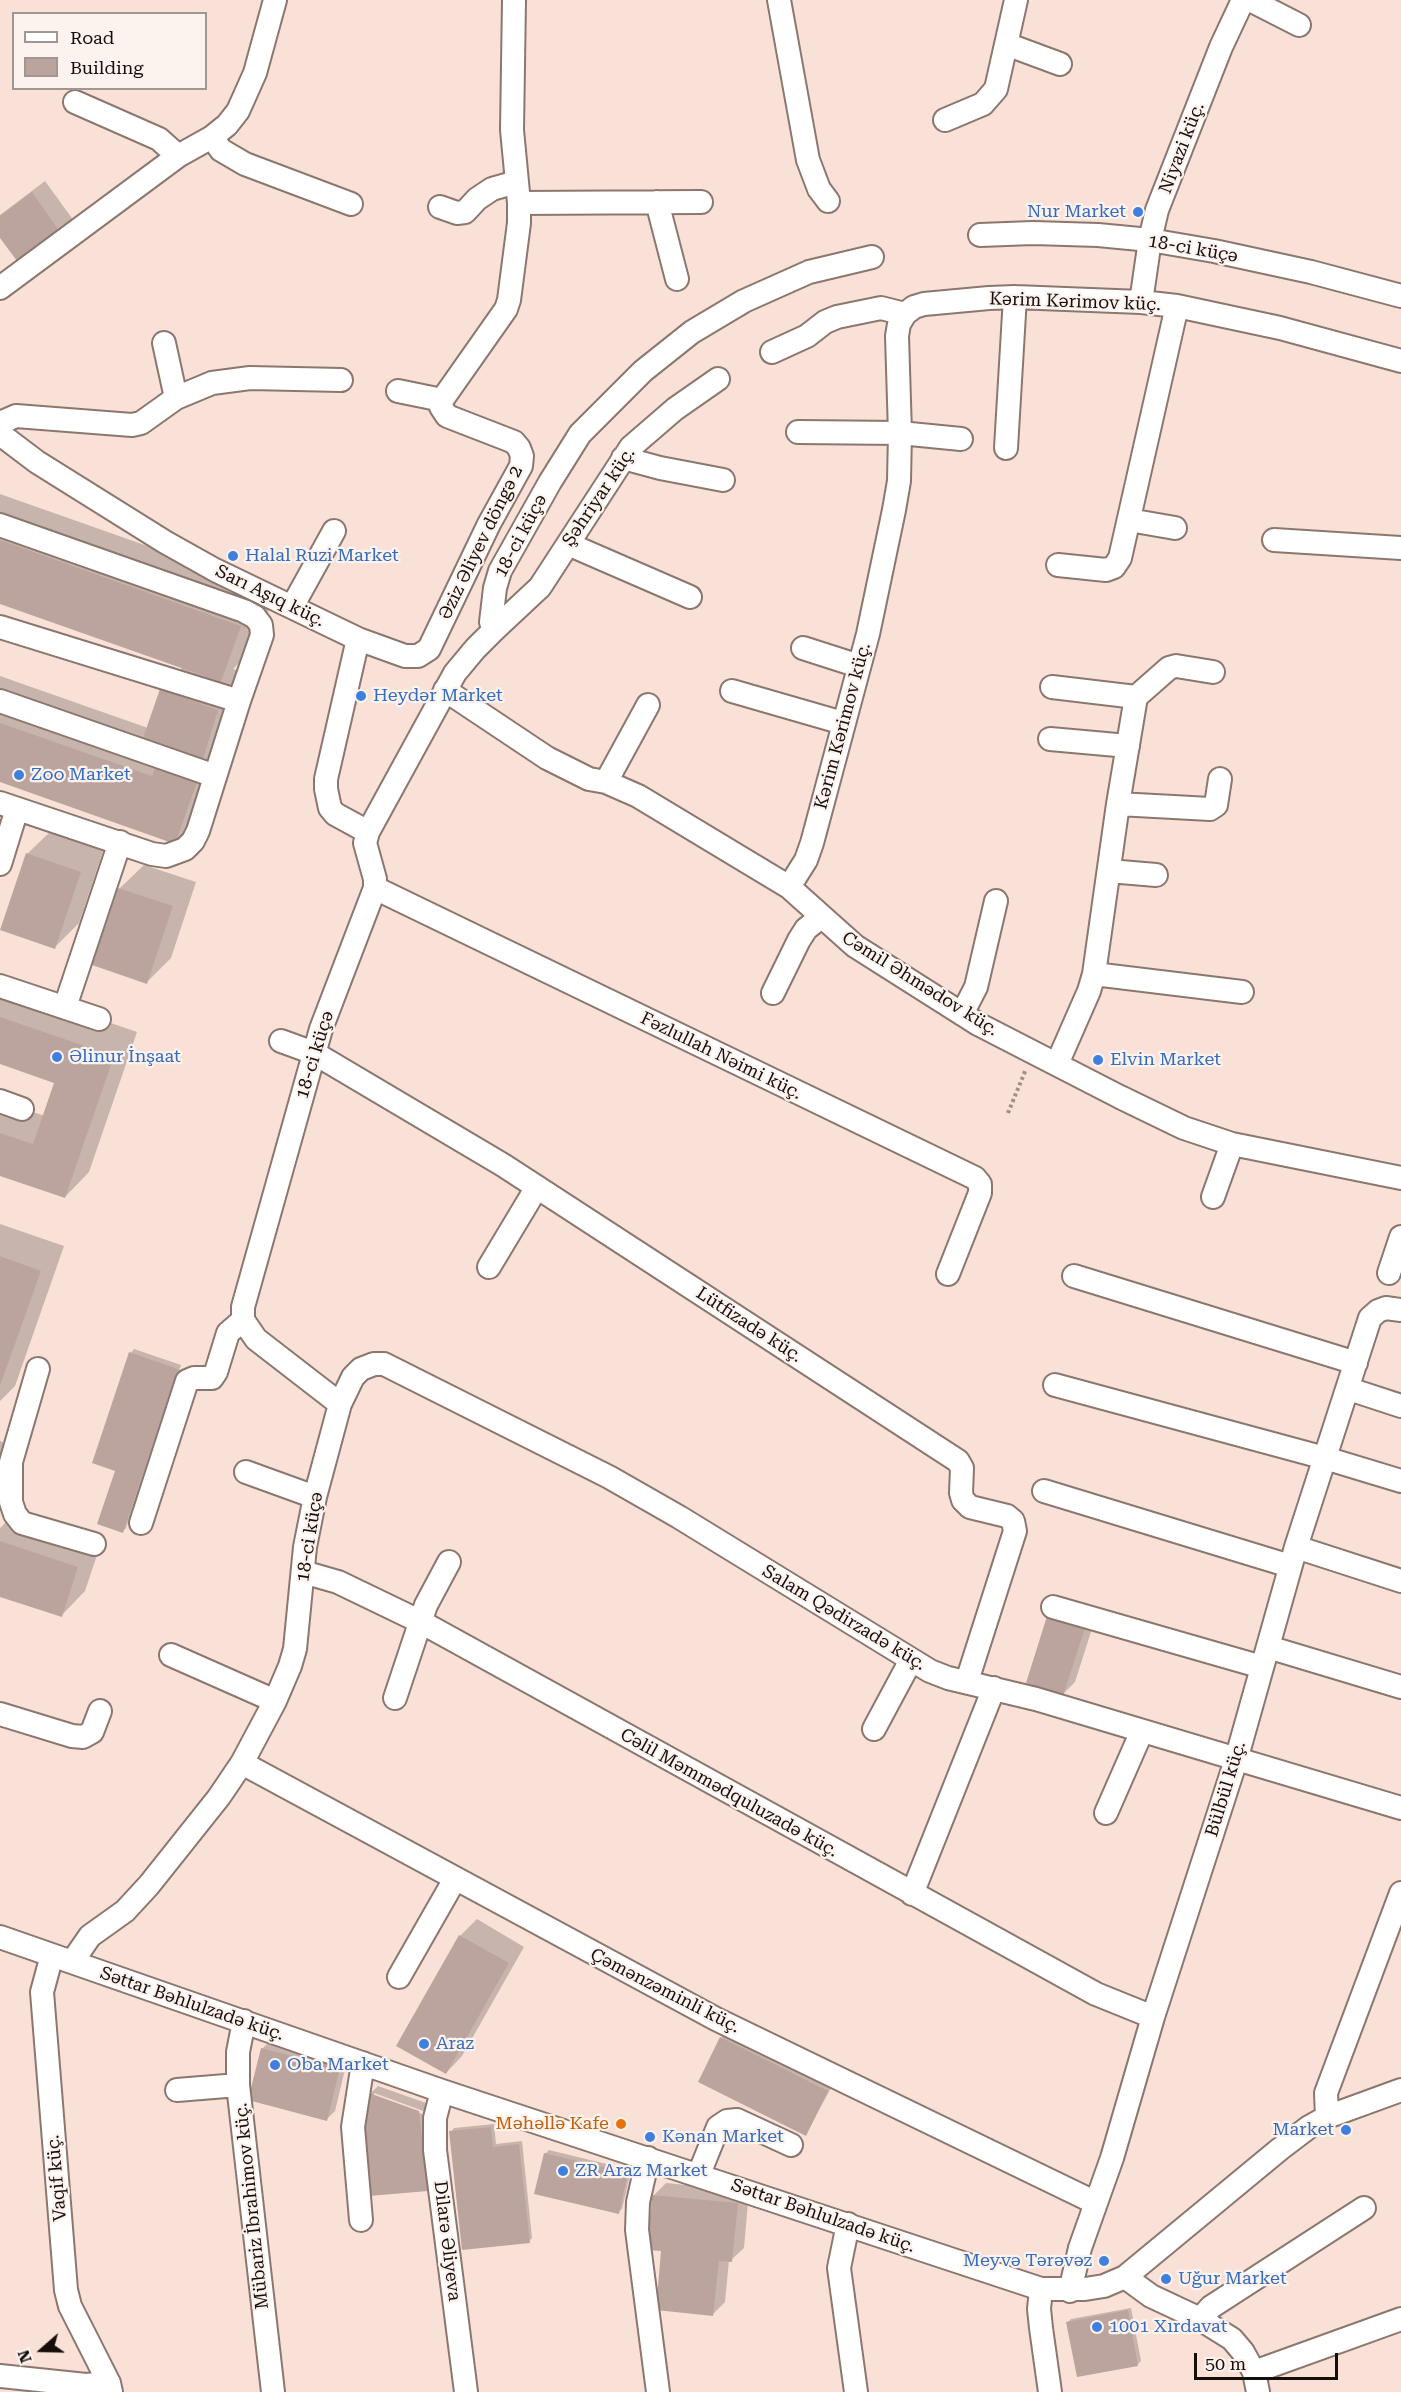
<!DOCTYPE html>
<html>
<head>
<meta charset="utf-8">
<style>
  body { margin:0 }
  #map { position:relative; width:1401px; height:2392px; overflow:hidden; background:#f9e1d7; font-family:"Roboto Serif",serif }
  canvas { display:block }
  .legend { position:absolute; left:12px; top:12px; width:195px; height:78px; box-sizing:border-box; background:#fcf2ee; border:2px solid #a09793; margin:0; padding:8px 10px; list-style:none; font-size:18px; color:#160e0b }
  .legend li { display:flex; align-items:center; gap:12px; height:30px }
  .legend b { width:30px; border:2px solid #a09793 }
  .north { position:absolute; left:12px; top:2320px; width:60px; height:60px; -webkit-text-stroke:4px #fcf2ee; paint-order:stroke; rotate:250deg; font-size:16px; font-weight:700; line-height:24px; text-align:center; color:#160e0b }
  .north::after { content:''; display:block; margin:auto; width:21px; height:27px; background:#160e0b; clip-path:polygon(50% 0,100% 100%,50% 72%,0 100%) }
  .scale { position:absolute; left:1194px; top:2353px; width:144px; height:27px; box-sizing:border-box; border:3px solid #160e0b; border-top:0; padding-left:8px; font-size:18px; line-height:21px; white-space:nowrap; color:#160e0b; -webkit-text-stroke:4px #fcf2ee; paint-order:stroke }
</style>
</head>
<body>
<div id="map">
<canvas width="1401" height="2392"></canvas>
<ul class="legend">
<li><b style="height:8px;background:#fff"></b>Road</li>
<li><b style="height:16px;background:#bca49e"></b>Building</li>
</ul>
<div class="north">N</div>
<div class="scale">50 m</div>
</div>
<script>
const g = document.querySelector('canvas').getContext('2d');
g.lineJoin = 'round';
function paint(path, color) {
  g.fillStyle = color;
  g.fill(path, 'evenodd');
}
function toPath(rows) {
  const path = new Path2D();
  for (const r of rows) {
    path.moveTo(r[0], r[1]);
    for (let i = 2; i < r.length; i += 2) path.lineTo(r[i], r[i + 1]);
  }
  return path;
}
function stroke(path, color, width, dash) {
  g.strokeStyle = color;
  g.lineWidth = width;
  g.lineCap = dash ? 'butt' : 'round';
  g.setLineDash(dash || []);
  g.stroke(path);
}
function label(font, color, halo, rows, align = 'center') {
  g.font = font + ' "Roboto Serif",serif';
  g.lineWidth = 4.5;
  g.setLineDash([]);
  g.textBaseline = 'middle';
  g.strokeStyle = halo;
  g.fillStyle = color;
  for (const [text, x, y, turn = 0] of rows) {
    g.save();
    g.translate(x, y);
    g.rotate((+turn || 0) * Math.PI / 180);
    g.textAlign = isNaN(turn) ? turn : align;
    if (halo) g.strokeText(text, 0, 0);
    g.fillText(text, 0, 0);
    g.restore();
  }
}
paint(toPath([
  [45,181,74,221,21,263,0,236,0,215],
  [0,494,275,591,256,646,233,669,252,676,209,807,175,842,0,780,0,676,148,728,161,690,183,667,0,603],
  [52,830,104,848,79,923,55,947,27,854],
  [144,865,196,882,171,958,147,982,119,889],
  [0,985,137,1032,89,1172,65,1197,0,1174,0,1101,45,1116,56,1082,0,1063],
  [0,1224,64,1246,15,1386,0,1401],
  [134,1349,181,1365,126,1528,122,1532,116,1470,131,1353],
  [0,1441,10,1445,0,1475],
  [14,1514,101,1543,85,1591,61,1616,0,1595,0,1528],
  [1097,1613,1075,1682,1063,1694,1028,1682],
  [477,1919,524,1947,462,2056,446,2073,398,2046,460,1936],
  [724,2034,831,2088,806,2134,721,2038],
  [270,2041,347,2061,335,2111,327,2119,262,2049],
  [378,2086,426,2103,435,2181,427,2189,370,2094],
  [374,2093,426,2112,425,2115,374,2096],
  [494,2124,496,2144,522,2141,532,2238,529,2241,451,2132,454,2128],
  [549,2150,631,2170,622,2209,618,2212,545,2154],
  [666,2183,749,2191,744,2248,731,2260,729,2260,725,2302,713,2314,663,2250,654,2195],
  [1131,2308,1141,2361,1137,2365,1068,2322,1071,2319]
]), '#0003');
paint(toPath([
  [32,192,62,235,20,265,0,238,0,216],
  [0,540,241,626,221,682,0,604],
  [160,689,218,710,203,759,143,738],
  [0,723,152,776,155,767,197,782,175,844,0,782],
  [26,853,81,872,55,949,0,930],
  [118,888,173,906,147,984,92,965],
  [0,1017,114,1056,65,1198,0,1176,0,1133,33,1144,54,1083,0,1064],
  [0,1256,41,1271,0,1386],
  [129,1352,178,1369,123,1533,97,1524,115,1471,92,1463],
  [0,1541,78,1567,62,1617,0,1597],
  [1048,1613,1086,1625,1063,1696,1026,1683],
  [459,1935,509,1963,446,2074,396,2046],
  [720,2037,828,2091,806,2136,698,2082],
  [261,2048,340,2068,327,2121,248,2100],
  [369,2093,419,2111,428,2191,369,2196,361,2131],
  [491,2127,493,2147,519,2144,530,2243,462,2250,449,2131],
  [544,2153,628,2173,619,2214,534,2194],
  [652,2195,738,2203,732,2262,719,2261,713,2316,656,2310,661,2251,647,2250],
  [1128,2310,1138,2366,1077,2377,1066,2322]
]), '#bca49e');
const minor = toPath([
  [779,0,808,160,819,189,828,201],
  [1250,0,1299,25],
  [1006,44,1060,64],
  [75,102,159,139,178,156],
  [945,120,983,104,996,89,1016,0],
  [212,137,221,150,245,164,351,204],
  [657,202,677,279],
  [519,203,701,202],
  [440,207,457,213,465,212,477,199,492,189,516,182],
  [980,235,1033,233,1098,235,1150,240,1214,251,1311,272,1401,296],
  [0,288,178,156,212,137,227,125,238,111,255,73,275,0],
  [1141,302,1150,240,1157,210,1221,47,1243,0],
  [164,343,176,398],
  [772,352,807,336,825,322,837,317,881,308,905,314],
  [398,391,442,400],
  [0,423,16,416,132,425,141,423,176,398,212,383,250,378,341,380],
  [798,432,900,433,961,439],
  [0,434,37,462,165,542,215,570,358,639,326,779,326,789,330,808,335,814,368,832],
  [1006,448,1015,297],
  [623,458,660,468,723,480],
  [1129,520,1175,528],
  [0,525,244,611,255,617,261,625,262,635,239,701,198,831,193,841,185,849,166,856,152,854,0,803],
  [1274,540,1401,548],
  [568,544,690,597],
  [1058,565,1106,570,1114,567,1120,558,1177,306],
  [292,607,334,531],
  [0,627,239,701],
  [494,630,540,587,631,447,675,409,718,379],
  [358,639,405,656,418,656,429,649,489,524,521,466,522,456,519,448,514,442,447,416,441,407,442,400,506,309,509,300,519,223,519,203,512,130,514,0],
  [803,648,859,666],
  [1052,687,1136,697],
  [445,690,547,758,589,779,606,782,638,796,789,887,855,946,978,1024,1120,1097,1184,1128,1232,1144,1401,1178],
  [732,691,843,723],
  [0,701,215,776],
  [1050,739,1128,746],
  [606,782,648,705],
  [1118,804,1210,809,1216,805,1220,779],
  [0,864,17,809],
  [1109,871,1156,875],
  [789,887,806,860,812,843,868,634,894,510,899,481,900,433,897,336,899,324,905,314,914,307,924,304,989,298,1015,297,1141,302,1177,306,1280,328,1401,361],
  [375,888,975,1178,980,1184,980,1193,948,1274],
  [1094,974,1242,992],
  [0,986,99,1019],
  [773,993,799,940,806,929,821,917],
  [65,1007,120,842],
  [962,1014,976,987,996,901],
  [281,1041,314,1053,503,1165,958,1461,962,1468,961,1493,963,1500,970,1507,1007,1516,1013,1521,1015,1531,967,1681],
  [1057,1064,1089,991,1094,974,1118,804,1136,697,1169,668,1176,666,1213,672],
  [0,1101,22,1109],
  [1213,1197,1232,1144],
  [489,1267,537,1187],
  [1389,1273,1401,1237],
  [1074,1276,1356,1363],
  [38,1369,11,1462,11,1502,15,1514,22,1523,94,1544],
  [1055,1385,1325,1458,1401,1481],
  [1349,1389,1401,1406],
  [340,1404,353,1377,361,1369,374,1364,384,1364,609,1477,679,1517,930,1671,948,1678,1036,1699,1401,1808],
  [246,1472,315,1497],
  [1044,1491,1290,1566],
  [141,1523,187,1381,194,1378,212,1378,216,1372,228,1333,243,1320],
  [1296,1547,1401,1581],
  [303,1572,338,1582,421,1622,1096,1994,1153,2017],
  [1053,1607,1262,1667],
  [1268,1647,1401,1687],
  [171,1655,275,1701],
  [395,1698,426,1605,449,1562],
  [0,1714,72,1736,83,1737,92,1732,100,1711],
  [874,1729,911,1660],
  [242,1763,716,2019,1096,2203],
  [1106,1813,1142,1731],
  [912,1894,994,1688],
  [0,1937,442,2091,1041,2289,1085,2289,1104,2286,1125,2277,1280,2149,1309,2127,1327,2117,1401,2090],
  [52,1955,42,1992,66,2290,70,2306,109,2383,111,2392],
  [72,1962,90,1936,125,1911,149,1885,219,1797,242,1763,275,1701,290,1666,295,1649,305,1547,315,1497,340,1404,256,1339,243,1320,243,1307,321,1029,375,888,375,879,365,843,368,832,455,673,475,649,494,630,491,622,495,588,500,571,550,482,580,434,643,371,692,332,744,301,809,272,872,257],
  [399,1977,455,1879],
  [244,2021,238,2052,238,2085,273,2392],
  [177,2090,238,2085],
  [442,2091,435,2118,435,2150,466,2392],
  [1327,2117,1326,2093,1401,1893],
  [648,2158,638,2202,637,2230,658,2392],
  [699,2174,718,2127,727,2121,737,2120,791,2145],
  [361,2220,353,2127,363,2063],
  [848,2224,839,2268,856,2392],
  [1125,2277,1151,2296,1200,2319,1232,2339,1243,2352,1254,2372,1258,2392],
  [1041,2289,1039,2309,1041,2328,1050,2392],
  [1070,2291,1080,2248,1112,2158,1153,2017,1236,1760,1296,1547,1370,1318,1378,1311,1386,1308,1401,1310],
  [1200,2319,1211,2307,1364,2208],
  [1254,2372,1401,2319],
  [0,2376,86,2385,109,2383]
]);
stroke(minor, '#8c776e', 26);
stroke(toPath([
  [1008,1113,1026,1069]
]), '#a08e87', 4, [3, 3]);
stroke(minor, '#fff', 22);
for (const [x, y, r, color] of [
  [1138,212,6,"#3f7fe0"],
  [233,556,6,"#3f7fe0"],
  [361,696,6,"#3f7fe0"],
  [19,775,6,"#3f7fe0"],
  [57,1057,6,"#3f7fe0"],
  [1098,1060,6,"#3f7fe0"],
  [424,2044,6,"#3f7fe0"],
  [275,2065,6,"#3f7fe0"],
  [621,2124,6,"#e8710a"],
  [1346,2130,6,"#3f7fe0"],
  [650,2137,6,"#3f7fe0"],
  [563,2171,6,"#3f7fe0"],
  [1104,2261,6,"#3f7fe0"],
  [1166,2279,6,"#3f7fe0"],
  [1097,2327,6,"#3f7fe0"]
]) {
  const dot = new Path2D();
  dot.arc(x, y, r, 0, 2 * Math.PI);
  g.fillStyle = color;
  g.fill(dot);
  stroke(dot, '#fcf2ee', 2);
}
label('18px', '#160e0b', '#fcf2ee', [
  ["Niyazi küç.",1182,148,-69],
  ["18-ci küçə",1193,249,10],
  ["Kərim Kərimov küç.",1075,302,2],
  ["Şəhriyar küç.",599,497,-56],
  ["18-ci küçə",521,536,-62],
  ["Əziz Əliyev döngə 2",481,543,-64],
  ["Sarı Aşıq küç.",270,596,26],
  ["Kərim Kərimov küç.",843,726,-75],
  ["Cəmil Əhmədov küç.",920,984,32],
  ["18-ci küçə",315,1055,-73],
  ["Fəzlullah Nəimi küç.",721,1056,26],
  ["Lütfizadə küç.",749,1325,33],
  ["18-ci küçə",310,1537,-81],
  ["Salam Qədirzadə küç.",844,1618,31],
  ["Bülbül küç.",1226,1789,-73],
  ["Cəlil Məmmədquluzadə küç.",729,1793,29],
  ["Çəmənzəminli küç.",665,1991,27],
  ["Səttar Bəhlulzadə küç.",192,2004,19],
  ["Vaqif küç.",57,2178,-95],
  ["Mübariz İbrahimov küç.",252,2206,-96],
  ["Səttar Bəhlulzadə küç.",823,2216,19],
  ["Dilarə Əliyeva",447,2241,83]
]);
label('18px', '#366cbe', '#fcf2ee', [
  ["Nur Market",1126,212,"right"],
  ["Halal Ruzi Market",245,556],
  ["Heydər Market",373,696],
  ["Zoo Market",31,775],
  ["Əlinur İnşaat",69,1057],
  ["Elvin Market",1110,1060],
  ["Araz",436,2044],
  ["Oba Market",287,2065],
  ["Market",1334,2130,"right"],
  ["Kənan Market",662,2137],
  ["ZR Araz Market",575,2171],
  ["Meyvə Tərəvəz",1092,2261,"right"],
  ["Uğur Market",1178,2279],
  ["1001 Xırdavat",1109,2327]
], 'left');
label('18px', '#c56008', '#fcf2ee', [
  ["Məhəllə Kafe",609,2124]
], 'right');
</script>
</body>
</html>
